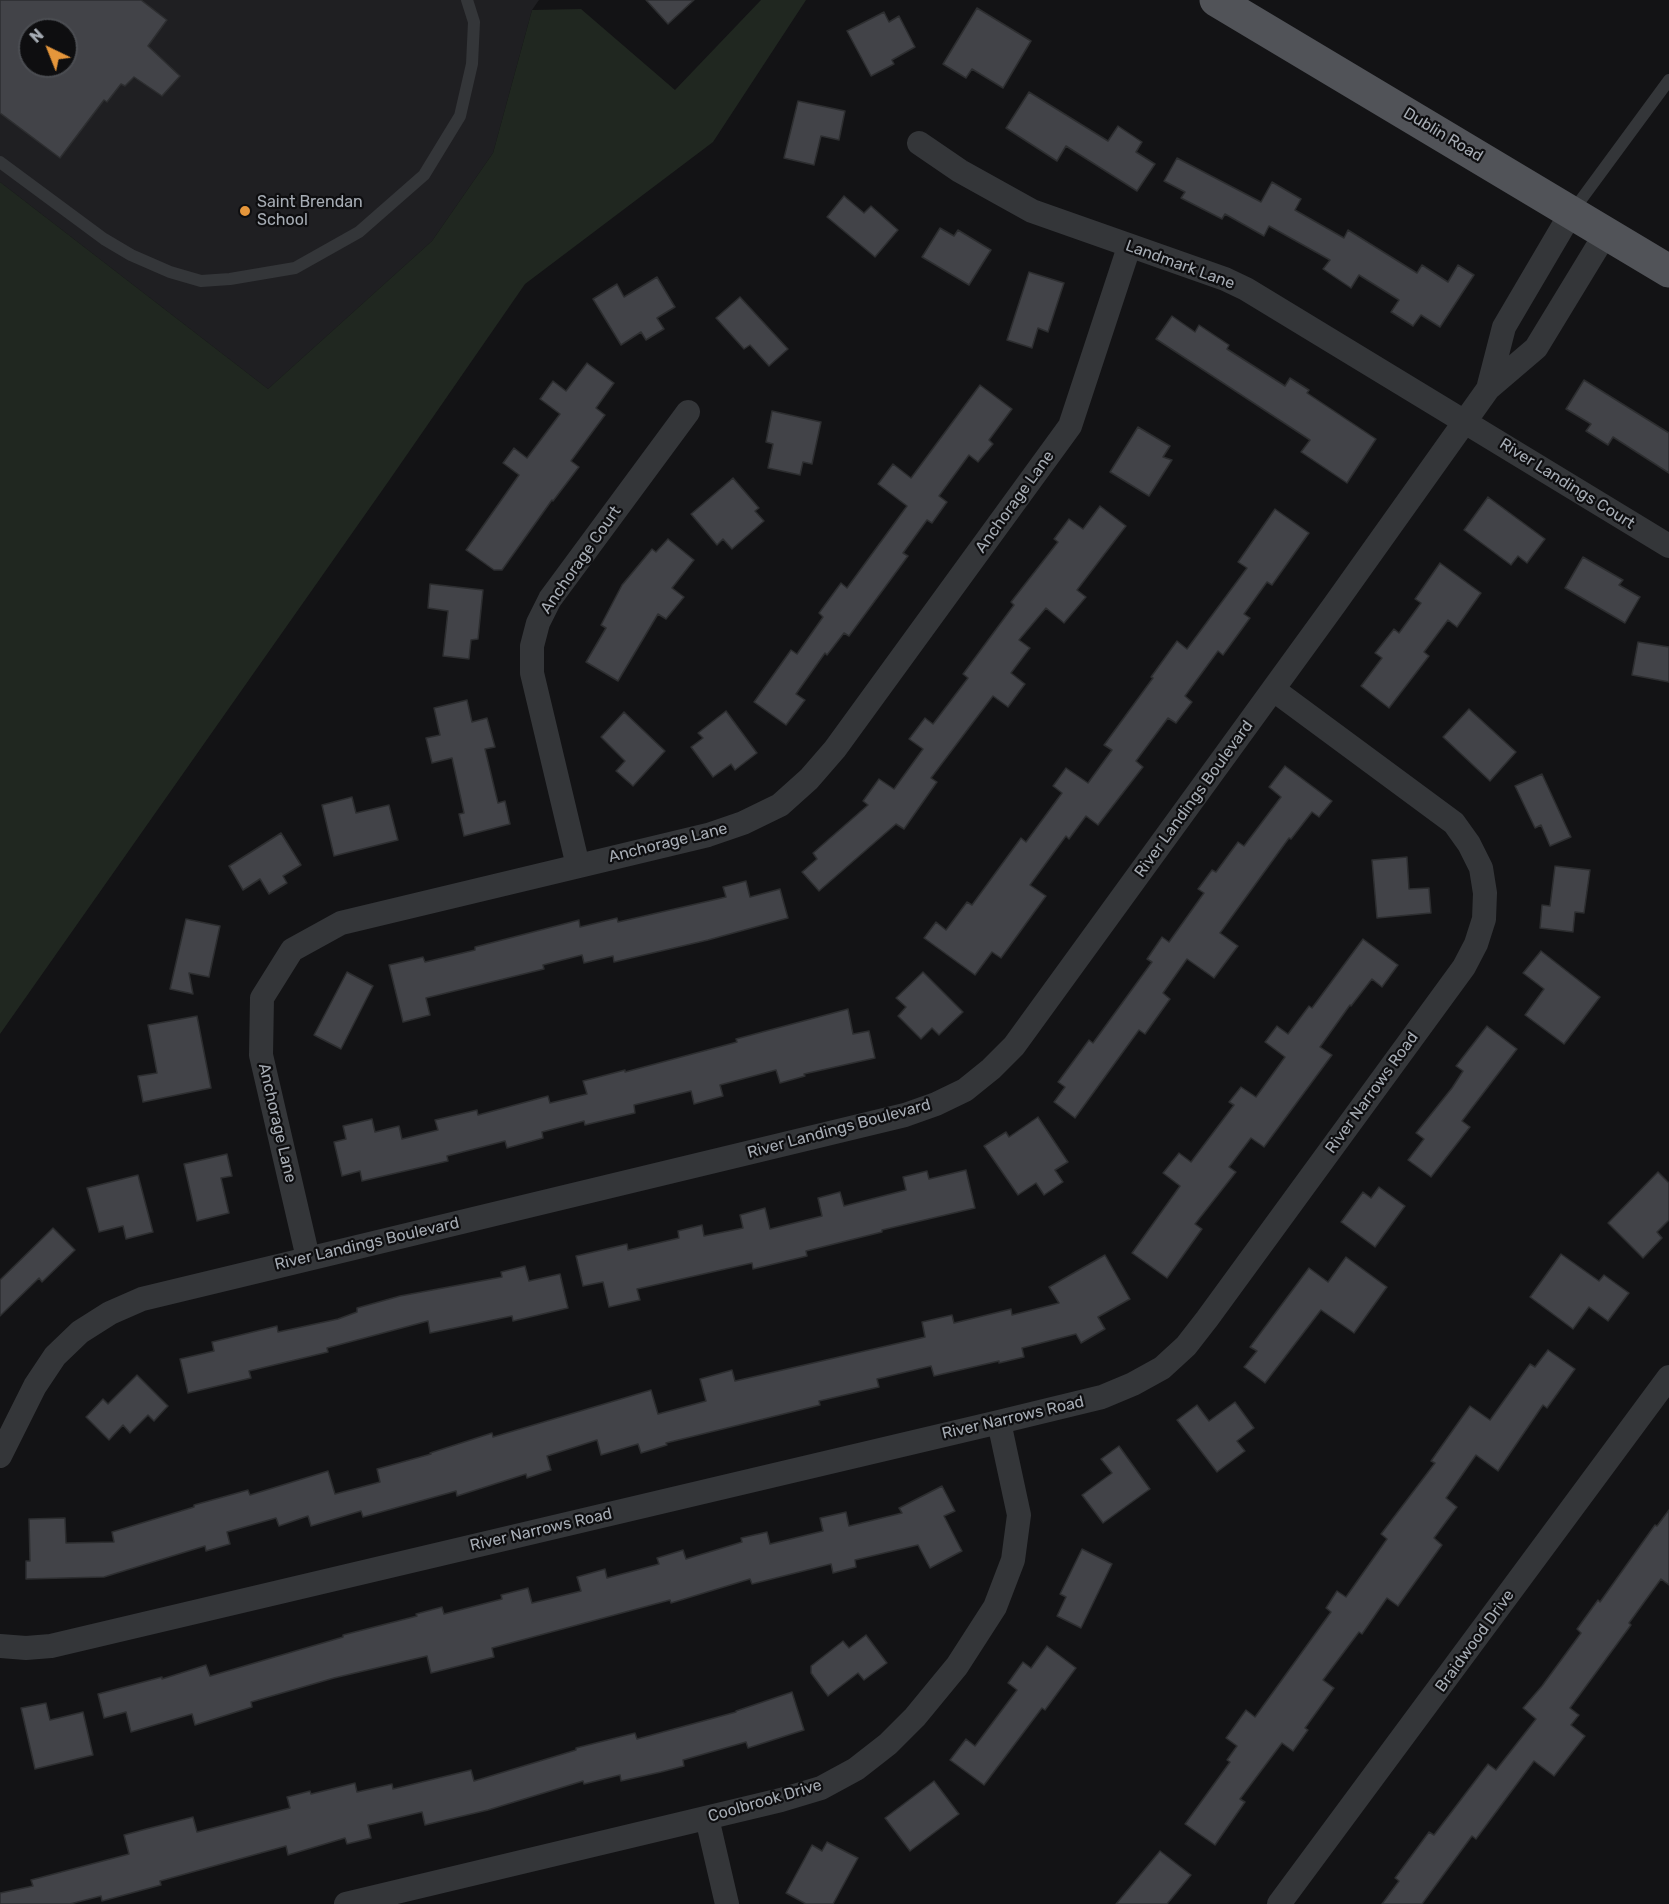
<!DOCTYPE html>
<html>
<head>
<meta charset="utf-8">
<style>
  body { margin:0 }
  #map { position:relative; width:1669px; height:1904px; overflow:hidden; background:#131315; font-family:Rubik,sans-serif }
  canvas { display:block }
  .north { position:absolute; left:18px; top:18px; width:60px; height:60px; box-sizing:border-box; background:#0e0e10; border:2px solid #4b4d52; border-radius:50%; rotate:317deg; font-size:16px; font-weight:700; line-height:24px; text-align:center; color:#a6acb4 }
  .north::after { content:''; display:block; margin:auto; width:21px; height:27px; background:#e5963b; clip-path:polygon(50% 0,100% 100%,50% 72%,0 100%) }
</style>
</head>
<body>
<div id="map">
<canvas width="1669" height="1904"></canvas>
<div class="north">N</div>
</div>
<script>
const g = document.querySelector('canvas').getContext('2d');
g.lineJoin = 'round';
function paint(path, color) {
  g.fillStyle = color;
  g.fill(path, 'evenodd');
}
function toPath(rows) {
  const path = new Path2D();
  for (const r of rows) {
    path.moveTo(r[0], r[1]);
    for (let i = 2; i < r.length; i += 2) path.lineTo(r[i], r[i + 1]);
  }
  return path;
}
function stroke(path, color, width, dash) {
  g.strokeStyle = color;
  g.lineWidth = width;
  g.lineCap = dash ? 'butt' : 'round';
  g.setLineDash(dash || []);
  g.stroke(path);
}
function label(font, color, halo, rows, align = 'center') {
  g.font = font + ' Rubik,sans-serif';
  g.lineWidth = 4.5;
  g.setLineDash([]);
  g.textBaseline = 'middle';
  g.strokeStyle = halo;
  g.fillStyle = color;
  for (const [text, x, y, turn = 0] of rows) {
    g.save();
    g.translate(x, y);
    g.rotate((+turn || 0) * Math.PI / 180);
    g.textAlign = isNaN(turn) ? turn : align;
    if (halo) g.strokeText(text, 0, 0);
    g.fillText(text, 0, 0);
    g.restore();
  }
}
paint(toPath([
  [0,0,539,0,532,10,493,153,432,241,268,389,0,182],
  [30,30,66,30,66,66,30,66]
]), '#1f1f22');
paint(toPath([
  [761,0,806,0,713,142,525,284,388,482,0,1034,0,182,268,389,432,241,493,153,532,10,581,9,675,90]
]), '#202720');
const building = toPath([
  [0,0,141,0,167,20,148,46,180,76,162,96,134,77,125,86,121,84,107,102,104,100,60,158,0,113,0,0],
  [30,30,66,30,66,66,30,66,30,30],
  [646,0,694,0,668,24,646,0],
  [977,8,1031,41,1003,88,972,69,966,78,943,64,977,8],
  [884,12,889,22,899,16,915,47,892,60,894,64,871,76,847,31,884,12],
  [1029,92,1108,141,1118,126,1142,142,1136,152,1155,164,1137,191,1066,146,1057,161,1006,128,1029,92],
  [798,101,845,111,839,140,821,136,814,165,784,158,798,101],
  [1177,158,1261,202,1272,182,1301,199,1295,210,1344,238,1348,230,1417,273,1422,265,1448,282,1458,265,1474,275,1440,327,1421,315,1413,326,1391,312,1399,300,1359,275,1351,288,1323,269,1330,260,1269,226,1264,236,1225,214,1222,219,1181,198,1185,192,1164,181,1177,158],
  [844,196,864,213,871,206,898,230,875,257,827,217,844,196],
  [940,228,954,236,958,230,991,250,969,285,922,257,940,228],
  [1029,272,1064,283,1048,332,1038,328,1032,348,1007,340,1029,272],
  [657,277,675,307,657,318,664,329,646,340,641,332,621,345,593,299,617,284,624,297,657,277],
  [740,297,788,349,769,366,750,345,744,349,716,318,740,297],
  [1172,316,1195,332,1199,325,1229,345,1227,349,1285,386,1290,378,1309,390,1307,393,1376,439,1347,483,1301,452,1310,440,1156,339,1172,316],
  [587,363,614,383,596,408,605,415,571,461,579,467,553,501,552,500,502,570,494,570,466,550,519,475,503,463,514,448,527,458,560,414,540,399,553,381,566,391,587,363],
  [1584,380,1669,433,1669,473,1613,437,1608,445,1586,431,1591,424,1566,409,1584,380],
  [980,385,1012,409,989,440,993,444,978,462,969,455,939,496,947,502,932,523,927,520,903,553,908,556,849,636,844,633,827,655,825,653,796,694,805,700,786,725,754,702,791,650,797,654,823,617,819,613,841,583,847,588,907,506,878,484,893,464,911,478,980,385],
  [772,411,821,422,812,464,803,462,800,475,768,468,773,444,766,442,772,411],
  [1138,427,1170,446,1163,457,1172,460,1149,496,1110,472,1138,427],
  [733,478,759,508,755,511,764,521,732,549,723,539,717,545,691,514,733,478],
  [1488,497,1545,539,1527,563,1518,556,1511,565,1464,530,1488,497],
  [1100,506,1126,526,1077,590,1086,597,1064,623,1046,608,1019,640,1030,648,1011,673,1025,684,1008,707,993,696,931,778,937,782,904,829,896,824,819,891,802,872,817,859,813,853,868,805,863,801,879,779,894,789,923,749,909,739,925,718,933,724,968,678,963,674,1014,605,1011,602,1058,542,1054,539,1069,519,1083,529,1100,506],
  [1275,509,1309,533,1272,585,1267,582,1244,614,1250,618,1223,655,1218,651,1185,696,1192,702,1176,723,1168,718,1136,761,1143,767,1098,825,1086,816,1069,839,1066,836,1030,885,1046,896,1001,958,992,952,975,975,924,938,936,922,946,930,967,902,972,905,1021,838,1026,842,1062,793,1053,786,1066,768,1088,783,1112,750,1104,745,1153,678,1151,677,1177,641,1187,649,1247,568,1238,562,1275,509],
  [668,539,694,560,672,588,684,597,666,619,658,614,618,681,586,662,606,628,601,625,622,585,652,549,656,552,668,539],
  [1583,557,1623,580,1619,585,1640,597,1625,623,1565,588,1583,557],
  [1440,563,1481,593,1457,627,1448,620,1424,652,1429,656,1389,708,1361,686,1382,658,1375,653,1394,629,1399,633,1421,603,1415,599,1440,563],
  [430,584,483,590,478,639,471,640,469,659,443,656,448,611,428,608,430,584],
  [1638,642,1669,647,1669,682,1632,675,1638,642],
  [467,700,472,722,487,718,495,747,485,749,498,803,505,801,510,824,464,836,459,814,464,813,452,758,432,763,426,738,440,735,434,708,467,700],
  [1469,709,1516,752,1490,781,1443,737,1469,709],
  [726,711,757,753,735,770,731,764,713,777,691,747,703,738,698,733,726,711],
  [624,712,665,751,633,786,616,771,625,761,601,737,624,712],
  [1285,766,1332,801,1319,817,1312,812,1291,839,1289,838,1220,933,1238,946,1214,978,1187,959,1163,993,1170,999,1145,1034,1139,1030,1075,1118,1054,1102,1065,1087,1058,1082,1089,1040,1093,1043,1152,962,1147,959,1162,937,1169,942,1204,893,1198,889,1212,870,1216,872,1238,842,1244,846,1281,797,1269,787,1285,766],
  [1542,774,1571,837,1550,846,1541,825,1535,828,1515,786,1542,774],
  [352,797,356,813,389,805,398,840,334,856,322,805,352,797],
  [281,833,301,865,283,876,287,883,269,894,260,879,243,890,229,866,281,833],
  [1407,857,1409,889,1429,888,1431,913,1377,918,1372,860,1407,857],
  [1555,866,1590,870,1584,913,1575,912,1573,932,1540,928,1542,905,1550,906,1555,866],
  [746,881,750,897,780,889,788,918,708,940,614,962,613,956,584,963,582,955,543,965,544,969,426,998,430,1015,403,1022,389,965,423,957,425,962,475,950,475,947,579,920,580,927,617,918,618,922,726,897,723,887,746,881],
  [186,919,220,926,209,977,189,973,193,994,170,989,186,919],
  [1363,939,1398,965,1382,987,1372,979,1351,1006,1350,1005,1320,1047,1332,1055,1264,1147,1251,1138,1229,1167,1236,1172,1195,1224,1202,1229,1167,1278,1132,1253,1180,1186,1163,1173,1179,1153,1191,1162,1234,1105,1229,1102,1241,1087,1256,1097,1285,1057,1265,1042,1277,1026,1288,1034,1309,1006,1312,1008,1363,939],
  [1541,951,1600,997,1564,1044,1525,1015,1544,989,1523,973,1541,951],
  [347,972,373,986,341,1049,314,1035,347,972],
  [923,972,963,1012,939,1035,932,1028,921,1039,898,1016,906,1007,896,998,923,972],
  [848,1009,853,1034,869,1031,875,1058,804,1074,805,1076,780,1083,776,1070,720,1085,723,1096,694,1104,691,1091,634,1105,635,1113,585,1125,584,1121,542,1132,543,1138,507,1148,505,1141,447,1156,448,1161,362,1181,360,1171,342,1176,334,1142,346,1139,343,1126,372,1119,375,1132,399,1126,402,1139,438,1130,435,1120,477,1110,478,1115,548,1096,550,1103,587,1094,583,1081,625,1070,625,1072,737,1042,736,1039,848,1009],
  [197,1016,211,1088,143,1102,138,1076,157,1073,148,1025,197,1016],
  [1487,1026,1517,1049,1462,1121,1470,1127,1431,1177,1408,1160,1424,1139,1416,1133,1452,1088,1463,1071,1456,1066,1487,1026],
  [1038,1117,1068,1162,1055,1170,1063,1182,1044,1195,1036,1183,1018,1195,984,1146,1006,1132,1009,1137,1038,1117],
  [227,1154,232,1176,221,1178,229,1213,197,1221,184,1164,227,1154],
  [966,1170,975,1208,882,1230,882,1232,806,1251,807,1256,753,1269,752,1263,637,1289,640,1300,609,1307,603,1282,583,1286,576,1256,627,1244,628,1250,679,1238,678,1231,702,1225,704,1236,743,1228,740,1215,765,1208,770,1229,822,1216,818,1198,840,1192,844,1206,906,1190,903,1177,927,1171,929,1179,966,1170],
  [1658,1172,1669,1183,1669,1220,1657,1232,1662,1238,1643,1258,1608,1223,1658,1172],
  [138,1175,153,1232,126,1239,123,1226,99,1232,87,1188,138,1175],
  [1379,1187,1405,1206,1375,1247,1341,1222,1363,1192,1371,1198,1379,1187],
  [53,1228,75,1250,42,1282,39,1278,0,1316,0,1280,53,1228],
  [1561,1254,1599,1281,1604,1275,1629,1293,1608,1321,1589,1307,1573,1329,1530,1297,1561,1254],
  [1105,1255,1130,1299,1098,1317,1105,1329,1081,1343,1076,1334,1022,1348,1024,1357,999,1363,999,1361,934,1376,931,1366,877,1379,879,1387,819,1401,820,1405,666,1443,667,1445,641,1453,638,1444,601,1455,597,1440,547,1456,551,1470,527,1478,526,1474,457,1496,456,1491,363,1517,361,1511,311,1526,308,1516,279,1526,276,1518,227,1532,230,1544,206,1551,205,1546,104,1577,26,1579,26,1561,30,1561,29,1519,65,1518,66,1543,114,1542,112,1532,194,1507,194,1505,248,1490,250,1495,328,1471,335,1494,380,1482,377,1469,431,1454,430,1453,492,1433,493,1437,651,1390,658,1414,706,1401,700,1379,732,1370,735,1381,925,1337,922,1322,952,1315,954,1323,1011,1309,1012,1315,1059,1303,1049,1287,1105,1255],
  [1346,1257,1387,1287,1354,1333,1321,1310,1265,1383,1244,1367,1257,1351,1250,1347,1309,1268,1328,1282,1346,1257],
  [525,1266,529,1281,560,1274,568,1308,513,1321,512,1316,430,1333,428,1321,327,1348,328,1352,249,1371,251,1378,188,1393,180,1359,214,1351,212,1342,277,1326,278,1332,338,1319,357,1312,357,1308,400,1296,502,1277,501,1272,525,1266],
  [1548,1350,1575,1369,1547,1408,1543,1405,1498,1471,1476,1455,1446,1498,1457,1507,1434,1538,1442,1545,1398,1606,1387,1598,1362,1634,1359,1632,1323,1680,1334,1688,1305,1728,1308,1730,1293,1751,1282,1743,1240,1799,1245,1802,1215,1845,1185,1824,1230,1762,1227,1760,1237,1746,1226,1738,1246,1710,1255,1717,1331,1612,1326,1608,1337,1591,1346,1597,1387,1539,1381,1534,1435,1463,1431,1461,1470,1406,1490,1420,1530,1364,1535,1367,1548,1350],
  [137,1375,168,1406,154,1421,148,1415,130,1433,123,1425,109,1440,86,1417,103,1399,108,1404,137,1375],
  [1235,1402,1254,1428,1237,1441,1245,1451,1217,1472,1177,1420,1197,1405,1209,1421,1235,1402],
  [1119,1446,1150,1489,1103,1523,1082,1495,1112,1473,1101,1459,1119,1446],
  [942,1486,955,1511,944,1516,962,1551,930,1568,918,1545,855,1560,856,1567,833,1573,831,1564,752,1584,750,1579,671,1603,670,1600,492,1648,494,1657,431,1673,427,1656,334,1678,251,1702,252,1707,195,1725,192,1714,131,1732,126,1712,104,1718,98,1694,162,1677,162,1679,206,1665,210,1676,343,1637,343,1635,417,1616,416,1614,442,1607,444,1614,502,1599,501,1595,528,1588,532,1603,581,1591,577,1577,605,1569,607,1578,659,1564,657,1558,683,1550,686,1559,742,1542,741,1538,767,1532,770,1544,823,1531,820,1518,846,1512,849,1526,902,1513,899,1508,942,1486],
  [1669,1510,1669,1585,1661,1579,1629,1623,1631,1625,1570,1708,1579,1715,1571,1725,1585,1736,1554,1776,1534,1761,1476,1839,1472,1836,1422,1904,1382,1904,1399,1881,1395,1878,1429,1832,1434,1835,1488,1764,1496,1770,1536,1719,1523,1708,1542,1686,1581,1633,1577,1629,1598,1600,1600,1602,1655,1525,1657,1526,1669,1510],
  [1082,1549,1112,1564,1081,1628,1057,1616,1066,1597,1060,1594,1082,1549],
  [866,1635,887,1663,864,1680,858,1673,828,1696,811,1673,811,1666,843,1641,849,1648,866,1635],
  [1047,1646,1076,1668,1045,1710,1042,1708,984,1785,950,1760,966,1739,975,1746,1017,1690,1008,1683,1023,1662,1031,1668,1047,1646],
  [792,1692,804,1730,748,1748,746,1742,683,1760,684,1766,661,1772,621,1781,620,1775,584,1784,583,1781,488,1810,425,1825,422,1812,368,1825,371,1838,347,1844,345,1838,288,1855,286,1846,160,1881,161,1885,102,1901,101,1896,70,1904,0,1904,0,1893,33,1886,31,1880,129,1854,124,1835,146,1829,193,1817,197,1832,290,1808,287,1797,310,1791,311,1794,355,1783,357,1792,392,1784,393,1789,471,1770,474,1781,576,1750,576,1748,635,1733,637,1739,736,1712,736,1711,792,1692],
  [46,1703,50,1720,83,1712,93,1755,35,1769,21,1708,46,1703],
  [934,1781,959,1814,910,1851,885,1818,934,1781],
  [827,1842,858,1858,833,1904,806,1904,786,1893,812,1845,822,1851,827,1842],
  [1160,1851,1191,1875,1167,1904,1116,1904,1160,1851]
]);
paint(building, '#424348');
stroke(building, '#2d2e30', 1.5);
stroke(toPath([
  [0,162,104,239,131,255,170,272,201,281,230,279,295,268,359,232,424,175,460,116,472,64,474,22,467,0],
  [1572,212,1669,80]
]), '#343639', 12);
stroke(toPath([
  [919,143,960,171,1032,211,1225,279,1246,289,1669,546],
  [1488,389,1504,327,1571,213],
  [578,866,532,673,532,646,538,623,550,599,688,412],
  [308,1258,261,1055,262,998,292,950,341,923,708,835,743,823,780,805,809,779,835,749,1070,426,1129,247],
  [0,1456,35,1386,55,1356,80,1332,110,1313,142,1299,905,1115,936,1104,965,1090,991,1069,1014,1046,1335,604,1488,389,1536,348,1606,233],
  [0,1646,26,1648,51,1646,999,1422,1102,1397,1133,1384,1162,1368,1186,1346,1207,1319,1464,967,1476,944,1484,919,1485,893,1481,868,1469,844,1454,823,1274,690],
  [707,1818,727,1904],
  [346,1904,781,1800,821,1788,856,1769,888,1744,915,1717,957,1666,995,1607,1013,1560,1019,1515,999,1422],
  [1279,1904,1669,1377]
]), '#343639', 24);
stroke(toPath([
  [1216,0,1669,271]
]), '#515358', 33);
for (const [x, y, r, color] of [
  [245,211,6,"#e5963b"]
]) {
  const dot = new Path2D();
  dot.arc(x, y, r, 0, 2 * Math.PI);
  g.fillStyle = color;
  g.fill(dot);
  stroke(dot, '#0e0e10', 2);
}
label('16px', '#a6acb4', '#0e0e10', [
  ["Dublin Road",1443,135,31],
  ["Landmark Lane",1180,265,20],
  ["River Landings Court",1567,484,32],
  ["Anchorage Lane",1015,502,-54],
  ["Anchorage Court",581,560,-55],
  ["River Landings Boulevard",1194,799,-54],
  ["Anchorage Lane",668,843,-14],
  ["River Narrows Road",1372,1093,-54],
  ["Anchorage Lane",277,1123,77],
  ["River Landings Boulevard",839,1129,-15],
  ["River Landings Boulevard",367,1244,-13],
  ["River Narrows Road",1013,1418,-13],
  ["River Narrows Road",541,1530,-13],
  ["Braidwood Drive",1475,1641,-54],
  ["Coolbrook Drive",765,1801,-16]
]);
label('16px', '#a6acb4', '#0e0e10', [
  ["Saint Brendan",257,202],
  ["School",257,220]
], 'left');
</script>
</body>
</html>
